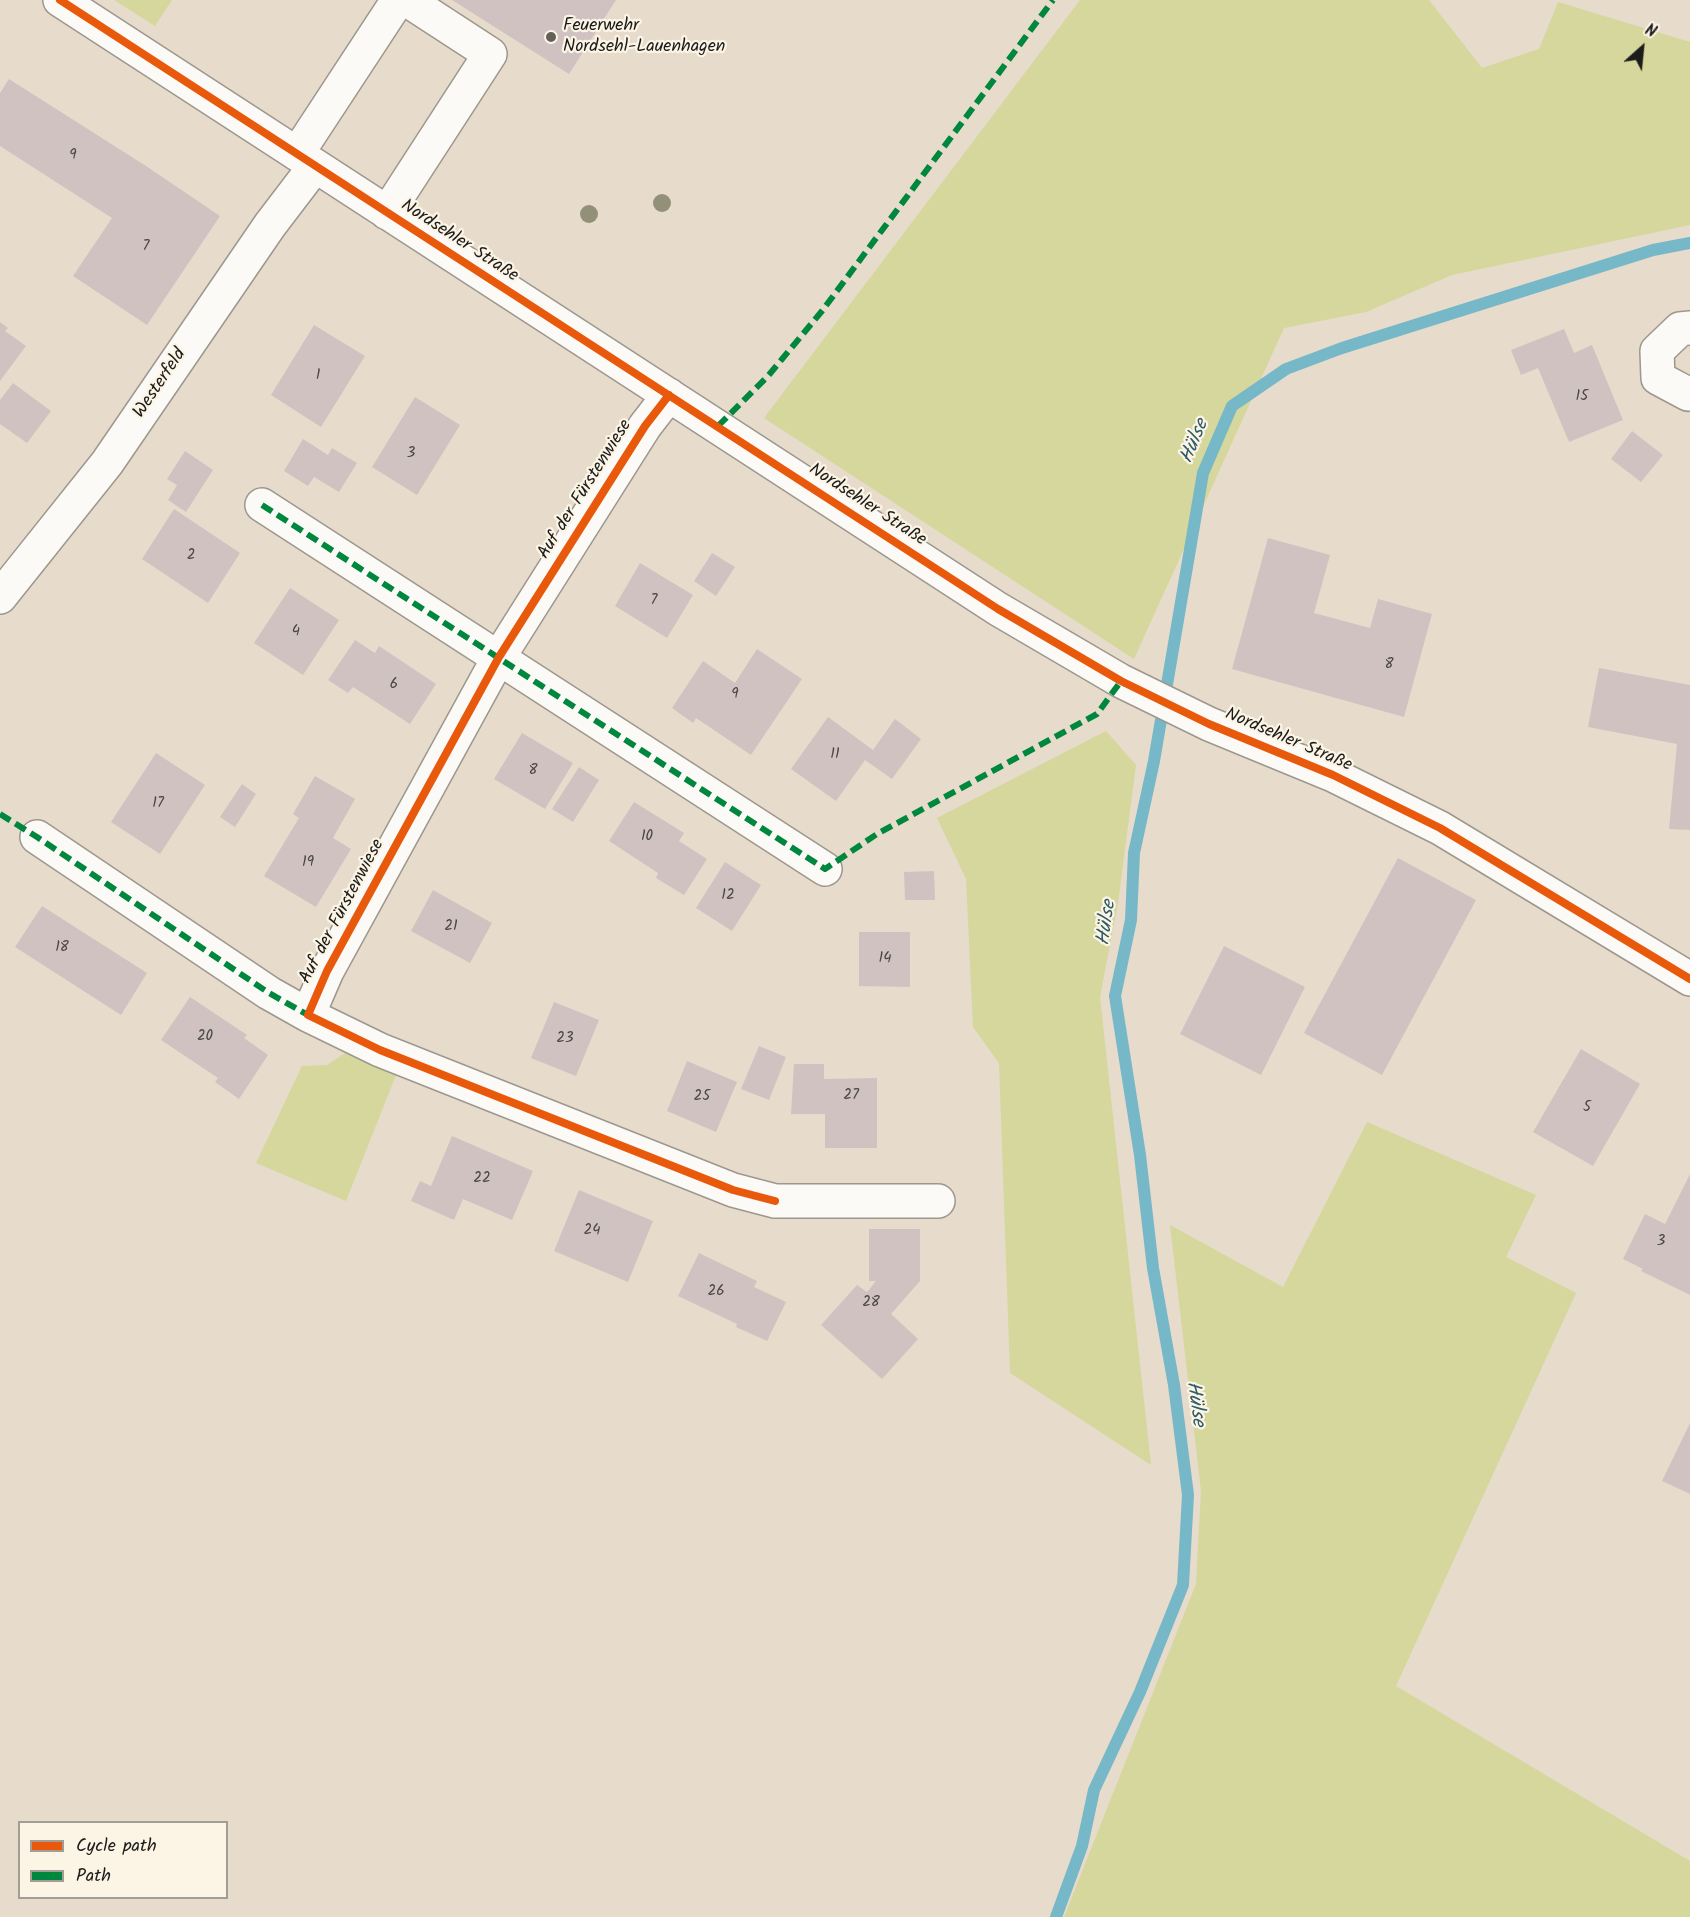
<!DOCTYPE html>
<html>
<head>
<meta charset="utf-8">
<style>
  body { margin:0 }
  #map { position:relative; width:1690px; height:1917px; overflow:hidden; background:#e7dbcb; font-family:Kalam,sans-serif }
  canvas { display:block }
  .legend { position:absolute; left:18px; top:1821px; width:210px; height:78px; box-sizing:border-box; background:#fcf5e5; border:2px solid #a29e95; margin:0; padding:8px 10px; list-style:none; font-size:18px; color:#1c1c1c }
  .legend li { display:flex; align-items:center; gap:12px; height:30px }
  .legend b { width:30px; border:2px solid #a29e95 }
  .north { position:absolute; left:1612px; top:18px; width:60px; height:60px; -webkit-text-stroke:4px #fcf5e5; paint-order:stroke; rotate:27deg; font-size:16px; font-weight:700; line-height:24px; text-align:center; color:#1c1c1c }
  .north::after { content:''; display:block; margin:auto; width:21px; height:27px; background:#1c1c1c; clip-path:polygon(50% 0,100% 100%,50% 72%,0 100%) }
</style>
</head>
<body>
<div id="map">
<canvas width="1690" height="1917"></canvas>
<ul class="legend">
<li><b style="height:8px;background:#e8590c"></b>Cycle path</li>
<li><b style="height:8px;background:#00873e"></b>Path</li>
</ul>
<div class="north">N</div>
</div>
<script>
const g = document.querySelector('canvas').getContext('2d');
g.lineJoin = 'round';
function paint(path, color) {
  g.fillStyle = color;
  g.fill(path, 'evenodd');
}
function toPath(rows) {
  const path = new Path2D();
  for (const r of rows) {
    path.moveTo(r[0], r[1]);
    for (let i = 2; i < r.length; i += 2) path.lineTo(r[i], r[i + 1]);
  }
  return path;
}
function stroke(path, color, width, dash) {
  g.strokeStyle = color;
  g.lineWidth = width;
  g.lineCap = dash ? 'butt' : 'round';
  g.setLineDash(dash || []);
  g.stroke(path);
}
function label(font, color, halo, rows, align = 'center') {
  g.font = font + ' Kalam,sans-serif';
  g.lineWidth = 4.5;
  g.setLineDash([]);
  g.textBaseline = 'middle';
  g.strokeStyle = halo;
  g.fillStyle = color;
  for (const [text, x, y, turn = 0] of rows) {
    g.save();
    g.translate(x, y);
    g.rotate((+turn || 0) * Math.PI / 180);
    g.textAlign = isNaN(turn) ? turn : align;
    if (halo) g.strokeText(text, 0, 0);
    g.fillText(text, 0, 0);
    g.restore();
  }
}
paint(toPath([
  [114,0,172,0,155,26],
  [1080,0,1429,0,1482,68,1539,49,1558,2,1690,42,1690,225,1452,275,1366,312,1284,328,1134,659,764,418],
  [1106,731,1136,765,1118,903,1100,997,1151,1465,1010,1373,999,1063,973,1027,966,879,937,818],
  [345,1053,396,1075,346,1201,256,1163,302,1066,327,1065],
  [1367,1122,1536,1195,1506,1257,1576,1293,1396,1686,1690,1861,1690,1917,1064,1917,1196,1584,1201,1491,1170,1225,1283,1287]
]), '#d5d79c');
stroke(toPath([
  [1056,1917,1082,1846,1094,1790,1140,1692,1183,1585,1188,1495,1174,1385,1153,1268,1140,1155,1115,996,1131,920,1134,853,1154,761,1203,473,1232,406,1286,369,1342,348,1653,250,1690,243]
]), '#76b8c8', 12);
paint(toPath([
  [452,0,616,0,569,74],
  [9,79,146,166,220,216,147,325,73,276,112,218,0,146,0,93],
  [0,322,8,328,5,331,26,346,0,381],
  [314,325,365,356,321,427,271,395],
  [1564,329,1574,353,1592,345,1623,420,1569,442,1538,368,1521,375,1511,350],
  [13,383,51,411,27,443,0,424,0,400],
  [415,397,460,425,417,495,372,467],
  [1632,431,1663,455,1641,482,1611,459],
  [303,439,328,455,332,448,357,463,339,492,314,477,308,486,284,471],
  [185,451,213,470,186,512,168,500,177,485,167,479],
  [174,509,240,553,208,603,142,559],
  [1268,538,1330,555,1314,613,1370,628,1378,599,1432,614,1404,717,1232,669],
  [712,553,735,567,716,596,694,581],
  [640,563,693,595,667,638,615,606],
  [290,588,339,620,303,675,254,643],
  [355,640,375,653,379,646,436,684,410,724,353,687,348,693,328,680],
  [757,649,802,679,751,755,696,718,693,723,672,708,703,661,735,683],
  [1599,668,1690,685,1690,830,1669,829,1677,744,1588,727],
  [828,717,873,750,895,719,921,739,892,779,865,760,836,801,791,769],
  [522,733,573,763,545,809,494,779],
  [156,753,205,785,160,854,111,822],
  [579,767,599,780,573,822,552,809],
  [315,776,355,799,333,838,351,849,316,907,264,876,299,818,293,814],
  [242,784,256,794,235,827,220,817],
  [634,802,684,833,679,841,707,859,684,895,656,878,658,873,609,841],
  [1398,858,1476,900,1382,1075,1304,1033],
  [725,862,761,885,732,931,696,908],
  [934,871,935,900,905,900,904,872],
  [433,890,492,923,470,963,411,931],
  [42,906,147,973,121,1015,15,947],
  [859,932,910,932,910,987,859,986],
  [1224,946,1305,987,1261,1075,1180,1034],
  [190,997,247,1035,244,1038,268,1055,239,1099,215,1082,218,1078,161,1040],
  [554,1002,599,1020,576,1076,531,1058],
  [759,1046,786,1057,769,1100,741,1089],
  [1581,1049,1640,1084,1593,1166,1533,1132],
  [687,1061,737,1082,716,1132,667,1111],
  [794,1064,824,1064,824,1079,877,1078,877,1148,825,1148,825,1114,791,1114],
  [452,1136,533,1171,512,1220,463,1199,454,1220,411,1201,420,1181,431,1186],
  [1690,1174,1690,1295,1641,1271,1643,1269,1623,1259,1645,1214,1665,1224],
  [579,1190,653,1221,628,1282,554,1251],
  [869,1229,920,1229,920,1281,891,1314,918,1339,882,1379,821,1325,857,1285,867,1292,876,1281,869,1281],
  [699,1253,757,1281,754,1287,786,1302,767,1341,736,1327,737,1324,678,1296],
  [1690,1423,1690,1494,1662,1481]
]), '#d1c2c2');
const minor = toPath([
  [60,0,998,609,1121,681,1209,724,1333,775,1440,828,1690,979],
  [297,154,398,0],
  [387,213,490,54,407,0],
  [1690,328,1680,329,1657,351,1658,378,1688,394,1690,393],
  [669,395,645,426,499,657,327,971,308,1015,380,1050,733,1190,775,1201,938,1201],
  [262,505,825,869],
  [0,597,107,463,270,225,315,166],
  [37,837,269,993,308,1015]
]);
stroke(minor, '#9d978d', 36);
stroke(minor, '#fbfaf7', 33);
stroke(toPath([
  [718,426,768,376,822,311,1053,0],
  [262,505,825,869,877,834,1097,714,1121,681],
  [0,814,37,837,269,993,308,1015]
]), '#00873e', 6, [12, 6]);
stroke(toPath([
  [60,0,998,609,1121,681,1209,724,1333,775,1440,828,1690,979],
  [669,395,645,426,499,657,327,971,308,1015,380,1050,733,1190,775,1201]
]), '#e8590c', 8);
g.fillStyle = '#93907a';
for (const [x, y] of [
  [662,203],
  [589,214]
]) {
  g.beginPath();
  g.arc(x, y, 9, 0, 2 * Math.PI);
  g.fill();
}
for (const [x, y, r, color] of [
  [551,37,6,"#635f59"]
]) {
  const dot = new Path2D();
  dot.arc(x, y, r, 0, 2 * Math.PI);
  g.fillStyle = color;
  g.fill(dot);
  stroke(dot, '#fcf5e5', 2);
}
label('15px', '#494646', null, [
  ["9",73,156],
  ["7",146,247],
  ["1",318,376],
  ["15",1582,397],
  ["3",411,454],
  ["2",191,556],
  ["7",654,601],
  ["4",296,632],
  ["8",1389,665],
  ["6",394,685],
  ["9",735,695],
  ["11",835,755],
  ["8",533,771],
  ["17",158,804],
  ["10",647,837],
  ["19",308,863],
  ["12",728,896],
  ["21",451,927],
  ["18",62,948],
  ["14",885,959],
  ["20",205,1037],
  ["23",565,1039],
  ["27",851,1096],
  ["25",702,1097],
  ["5",1587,1108],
  ["22",482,1179],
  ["24",592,1231],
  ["3",1661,1242],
  ["26",716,1292],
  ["28",871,1303]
]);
label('18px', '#1c1c1c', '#fcf5e5', [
  ["Feuerwehr",563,27],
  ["Nordsehl-Lauenhagen",563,48]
], 'left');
label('18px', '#1c1c1c', '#fcf5e5', [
  ["Nordsehler Straße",459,242,33],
  ["Westerfeld",161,384,-56],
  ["Auf der Fürstenwiese",586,490,-58],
  ["Nordsehler Straße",867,506,33],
  ["Nordsehler Straße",1288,741,23],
  ["Auf der Fürstenwiese",343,912,-62]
]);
label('italic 20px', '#2f5b68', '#fcf5e5', [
  ["Hülse",1196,442,-68],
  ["Hülse",1108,923,-82],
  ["Hülse",1194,1404,82]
]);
</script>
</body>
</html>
